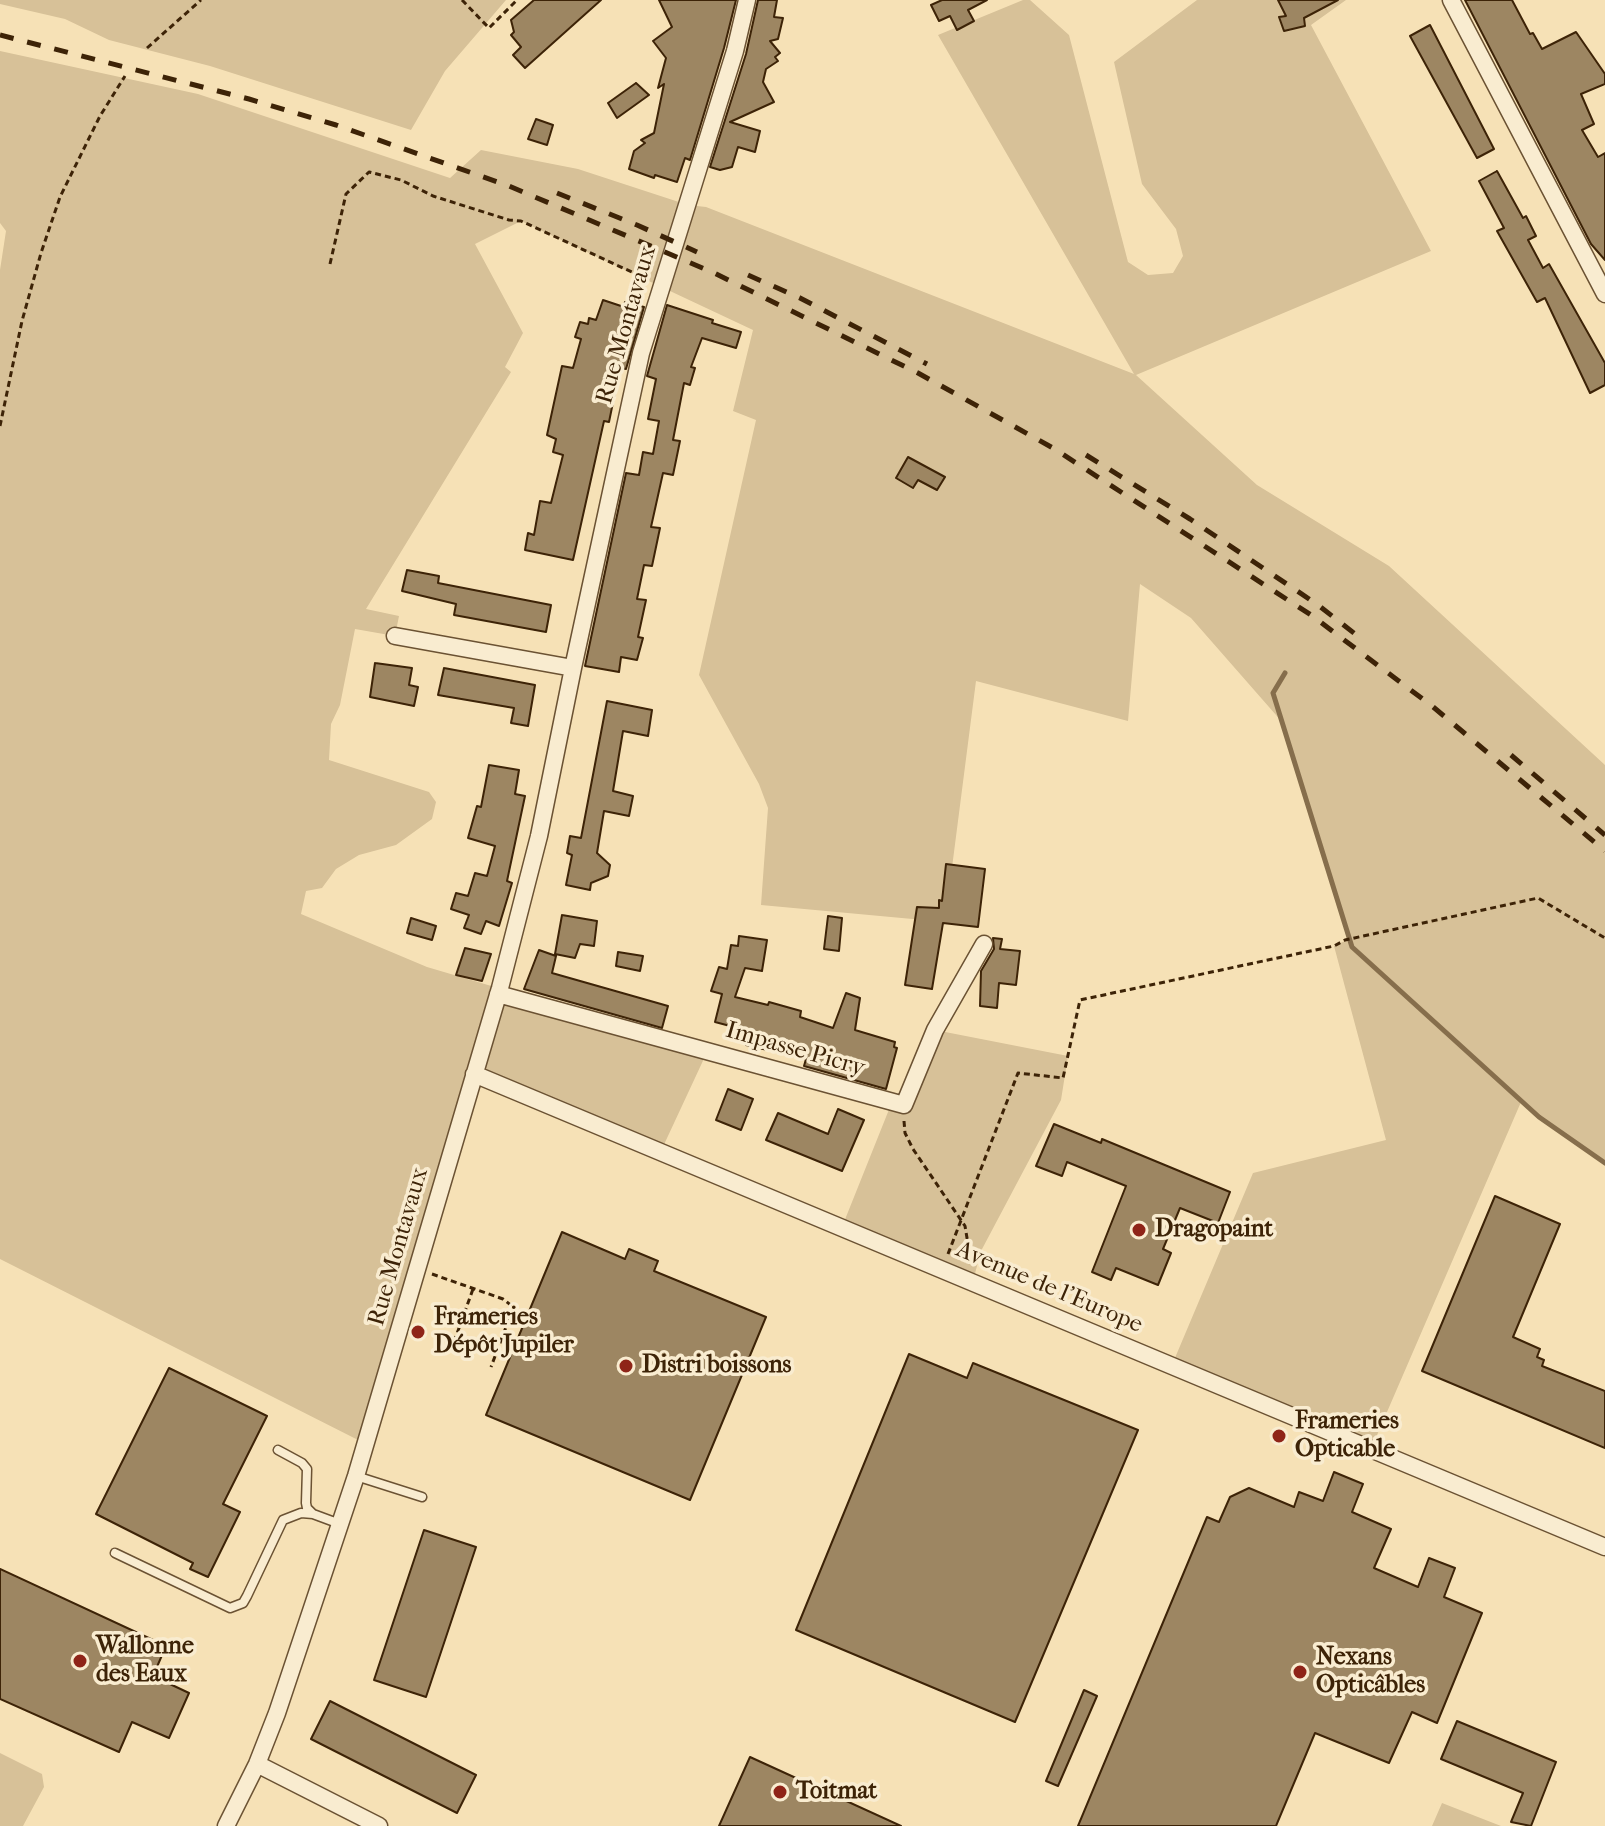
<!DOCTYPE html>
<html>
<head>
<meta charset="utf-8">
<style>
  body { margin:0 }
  canvas { display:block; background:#f6e1b6 }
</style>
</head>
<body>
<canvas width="1605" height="1826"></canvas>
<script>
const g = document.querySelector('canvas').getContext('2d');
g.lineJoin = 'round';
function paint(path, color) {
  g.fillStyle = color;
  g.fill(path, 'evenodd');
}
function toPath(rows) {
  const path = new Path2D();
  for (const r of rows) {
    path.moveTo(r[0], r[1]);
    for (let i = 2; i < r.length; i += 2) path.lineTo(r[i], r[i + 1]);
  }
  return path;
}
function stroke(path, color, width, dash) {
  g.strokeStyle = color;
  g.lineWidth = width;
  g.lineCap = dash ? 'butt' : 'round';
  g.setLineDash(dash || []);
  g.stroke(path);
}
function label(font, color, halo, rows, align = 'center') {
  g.font = font + ' "IM FELL French Canon",serif';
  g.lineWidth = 7;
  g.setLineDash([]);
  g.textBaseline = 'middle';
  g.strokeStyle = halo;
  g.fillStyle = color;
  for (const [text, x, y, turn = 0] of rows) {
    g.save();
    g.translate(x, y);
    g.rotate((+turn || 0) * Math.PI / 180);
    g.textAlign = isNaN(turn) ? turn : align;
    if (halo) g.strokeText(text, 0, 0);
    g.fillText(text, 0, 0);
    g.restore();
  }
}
paint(toPath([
  [0,0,506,0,445,71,411,130,210,66,109,40,65,19,0,4],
  [1023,0,1030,0,1069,35,1128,262,1148,275,1173,273,1183,256,1176,229,1142,184,1114,62,1197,0,1346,0,1311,25,1431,251,1136,375,1257,485,1389,566,1605,765,1605,1163,1521,1102,1371,1449,1172,1365,1253,1173,1386,1140,1334,946,1349,939,1283,723,1191,618,1140,584,1128,721,976,681,945,922,761,905,768,808,759,784,699,675,756,420,733,411,753,330,521,221,475,244,523,333,505,367,511,372,366,609,399,616,395,636,355,629,340,705,331,724,329,760,429,792,436,802,432,819,396,845,359,855,336,869,322,888,306,891,301,914,427,967,708,1050,661,1151,474,1074,366,1444,0,1259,0,270,6,231,0,223,0,51,198,94,450,178,481,150,578,169,688,205,706,207,1134,374,938,35],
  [935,1030,1068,1056,1061,1100,981,1251,973,1281,842,1227,892,1102,904,1105],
  [0,1753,42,1774,44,1787,23,1826,0,1826],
  [1442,1803,1501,1826,1432,1826]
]), '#d7c198');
stroke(toPath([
  [1285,673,1273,693,1352,947,1539,1117,1605,1163]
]), '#866e4c', 5);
const building = toPath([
  [534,0,601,0,525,68,513,55,521,47,511,35,514,32,511,20,534,0],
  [659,0,736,0,724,48,690,160,685,158,677,182,655,175,654,178,629,169,634,151,645,143,641,140,654,133,664,84,658,88,666,58,653,41,672,27,659,0],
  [758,0,777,0,774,17,783,18,778,39,770,41,780,53,775,57,778,61,766,69,763,82,774,102,730,122,760,131,755,152,738,147,732,167,720,170,710,167,746,54,758,0],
  [942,0,987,0,968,10,974,21,957,30,950,16,939,21,931,5,942,0],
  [1278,0,1338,0,1304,18,1305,26,1284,31,1279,17,1286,16,1278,0],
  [1465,0,1512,0,1530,34,1533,33,1542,49,1576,32,1605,74,1605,84,1581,94,1594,124,1582,130,1598,157,1605,153,1605,260,1591,244,1465,0],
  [1430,25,1494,149,1477,158,1410,36,1430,25],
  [636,83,649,95,617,118,608,103,636,83],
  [536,119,553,125,547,145,528,139,536,119],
  [1497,171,1523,218,1526,216,1536,236,1528,240,1543,268,1549,264,1605,363,1605,385,1590,393,1545,298,1537,302,1497,231,1504,228,1479,181,1497,171],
  [603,300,624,307,625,302,644,307,626,369,620,368,609,422,604,421,573,560,525,550,528,533,534,535,540,501,551,503,563,455,553,452,556,439,547,435,562,366,573,368,581,339,575,337,580,322,588,324,589,318,596,320,603,300],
  [667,305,713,320,712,323,741,332,736,348,702,338,691,367,695,368,690,385,684,383,673,440,680,441,673,475,663,473,651,527,660,528,652,566,644,565,637,599,646,600,638,637,643,638,637,660,621,657,619,672,585,666,626,473,639,475,643,452,653,454,659,421,648,419,656,379,647,376,667,305],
  [908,457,945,477,937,490,918,480,913,488,896,478,908,457],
  [407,570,439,576,438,583,551,605,546,632,454,615,456,604,402,591,407,570],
  [375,663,412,668,409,685,418,687,414,706,370,697,375,663],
  [444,668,535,685,528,726,511,723,514,708,438,695,444,668],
  [607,701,652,710,648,736,623,731,613,791,633,796,629,816,604,811,597,853,610,865,608,876,591,883,590,890,566,885,572,855,567,853,570,836,581,838,607,701],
  [489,765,519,770,515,794,525,796,507,881,512,883,499,926,486,921,481,934,464,928,469,915,451,909,456,893,468,896,475,873,487,876,495,846,468,838,477,806,481,807,489,765],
  [946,864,985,869,978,927,943,923,932,989,905,985,917,907,939,908,939,900,942,901,946,864],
  [562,915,597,921,594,946,580,944,575,958,555,954,562,915],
  [828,916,842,918,839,951,824,949,828,916],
  [411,918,436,926,432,940,407,933,411,918],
  [739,936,767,940,762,971,745,968,735,997,768,1005,769,1002,801,1011,800,1017,833,1028,846,993,860,998,855,1030,895,1042,894,1047,897,1048,886,1089,804,1066,806,1059,746,1045,749,1031,715,1022,722,994,711,991,719,967,727,969,731,945,738,946,739,936],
  [993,938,1002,939,1000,949,1020,951,1016,985,999,983,997,1008,980,1006,981,971,994,949,993,938],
  [465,948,491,954,482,981,456,975,465,948],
  [539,950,556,956,552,973,668,1006,662,1028,524,989,539,950],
  [618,952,643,956,640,971,616,966,618,952],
  [728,1089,753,1099,741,1130,716,1120,728,1089],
  [838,1109,864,1120,842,1171,766,1140,778,1113,828,1134,838,1109],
  [1054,1124,1101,1143,1102,1139,1230,1192,1218,1223,1180,1208,1163,1249,1171,1253,1158,1285,1116,1268,1111,1280,1092,1272,1126,1186,1067,1162,1062,1176,1036,1166,1054,1124],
  [1495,1196,1560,1224,1513,1337,1540,1349,1537,1357,1544,1360,1542,1366,1605,1391,1605,1448,1422,1371,1495,1196],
  [562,1232,625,1259,629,1249,658,1261,654,1271,766,1317,690,1500,486,1415,562,1232],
  [909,1354,967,1378,973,1363,1138,1430,1015,1722,796,1630,909,1354],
  [169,1368,267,1416,223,1504,240,1512,208,1577,190,1569,193,1563,96,1514,169,1368],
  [1334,1472,1363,1484,1352,1512,1391,1529,1374,1568,1418,1587,1429,1558,1455,1568,1444,1597,1482,1613,1437,1723,1412,1712,1389,1763,1315,1733,1276,1826,1078,1826,1207,1517,1219,1522,1230,1497,1249,1488,1294,1507,1299,1492,1323,1501,1334,1472],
  [424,1530,476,1547,426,1697,374,1680,424,1530],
  [0,1569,166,1646,153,1676,189,1693,169,1738,132,1722,119,1752,0,1699,0,1569],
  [1084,1690,1097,1696,1058,1786,1046,1781,1084,1690],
  [330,1701,476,1775,457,1813,311,1739,330,1701],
  [1457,1721,1556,1762,1531,1826,1511,1822,1523,1793,1441,1759,1457,1721],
  [750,1757,901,1826,719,1826,750,1757]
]);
paint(building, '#9d8662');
stroke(building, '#3d2307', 2);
const service = toPath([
  [278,1450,302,1463,307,1469,306,1503,307,1508,313,1514],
  [356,1476,422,1497],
  [115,1553,230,1608,243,1603,247,1596,283,1520,301,1513,313,1514,340,1524]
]);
const minor = toPath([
  [1451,0,1605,294],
  [395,636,573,668],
  [498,994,904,1105,935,1030,984,944],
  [474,1074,1605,1547],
  [257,1764,379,1826],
  [226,1826,257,1764,277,1713,356,1476,500,988,539,836,573,668,641,353,735,51,747,0]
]);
stroke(service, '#6b5233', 11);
stroke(minor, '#6b5233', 19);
stroke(toPath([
  [462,0,489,28,517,0],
  [147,48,201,0],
  [330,264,346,194,369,172,401,180,433,196,509,220,521,221,647,279],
  [0,426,22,321,41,253,60,197,100,116,125,76],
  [904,1121,905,1133,913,1149,965,1226,969,1250,967,1263],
  [948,1254,1018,1073,1063,1078,1080,1000,1334,946,1345,940,1538,898,1605,938],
  [432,1274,503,1299,512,1306,512,1311,491,1367],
  [454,1342,473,1289]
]), '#3d2307', 3, [6, 4]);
stroke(service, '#f9ecd0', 8);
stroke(minor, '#f9ecd0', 16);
stroke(toPath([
  [0,35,249,99,336,125,509,186,712,272,918,373,1053,448,1311,615,1432,706,1605,851],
  [557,193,637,225,697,252],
  [748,275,800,298,927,364],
  [1086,455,1190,519,1318,605,1359,637],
  [1511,755,1605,835]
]), '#3d2307', 5, [14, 14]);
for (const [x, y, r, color] of [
  [1139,1230,8,"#8f2418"],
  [418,1332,8,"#8f2418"],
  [626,1366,8,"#8f2418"],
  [1279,1436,8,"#8f2418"],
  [80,1661,8,"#8f2418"],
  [1300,1672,8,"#8f2418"],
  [780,1792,8,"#8f2418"]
]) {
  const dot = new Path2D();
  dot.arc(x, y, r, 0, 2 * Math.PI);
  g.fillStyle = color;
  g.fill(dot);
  stroke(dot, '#f9ecd0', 3);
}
label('24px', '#3d2307', '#f9ecd0', [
  ["Rue Montavaux",627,325,-74],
  ["Impasse Picry",795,1050,16],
  ["Rue Montavaux",399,1247,-74],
  ["Avenue de l'Europe",1049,1288,23]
]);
label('bold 24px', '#3d2307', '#f9ecd0', [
  ["Dragopaint",1155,1230],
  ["Frameries",434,1318],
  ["Dépôt Jupiler",434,1346],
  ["Distri boissons",642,1366],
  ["Frameries",1295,1422],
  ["Opticable",1295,1450],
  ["Wallonne",96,1647],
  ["des Eaux",96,1675],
  ["Nexans",1316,1658],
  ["Opticâbles",1316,1686],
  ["Toitmat",796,1792]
], 'left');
</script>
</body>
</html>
